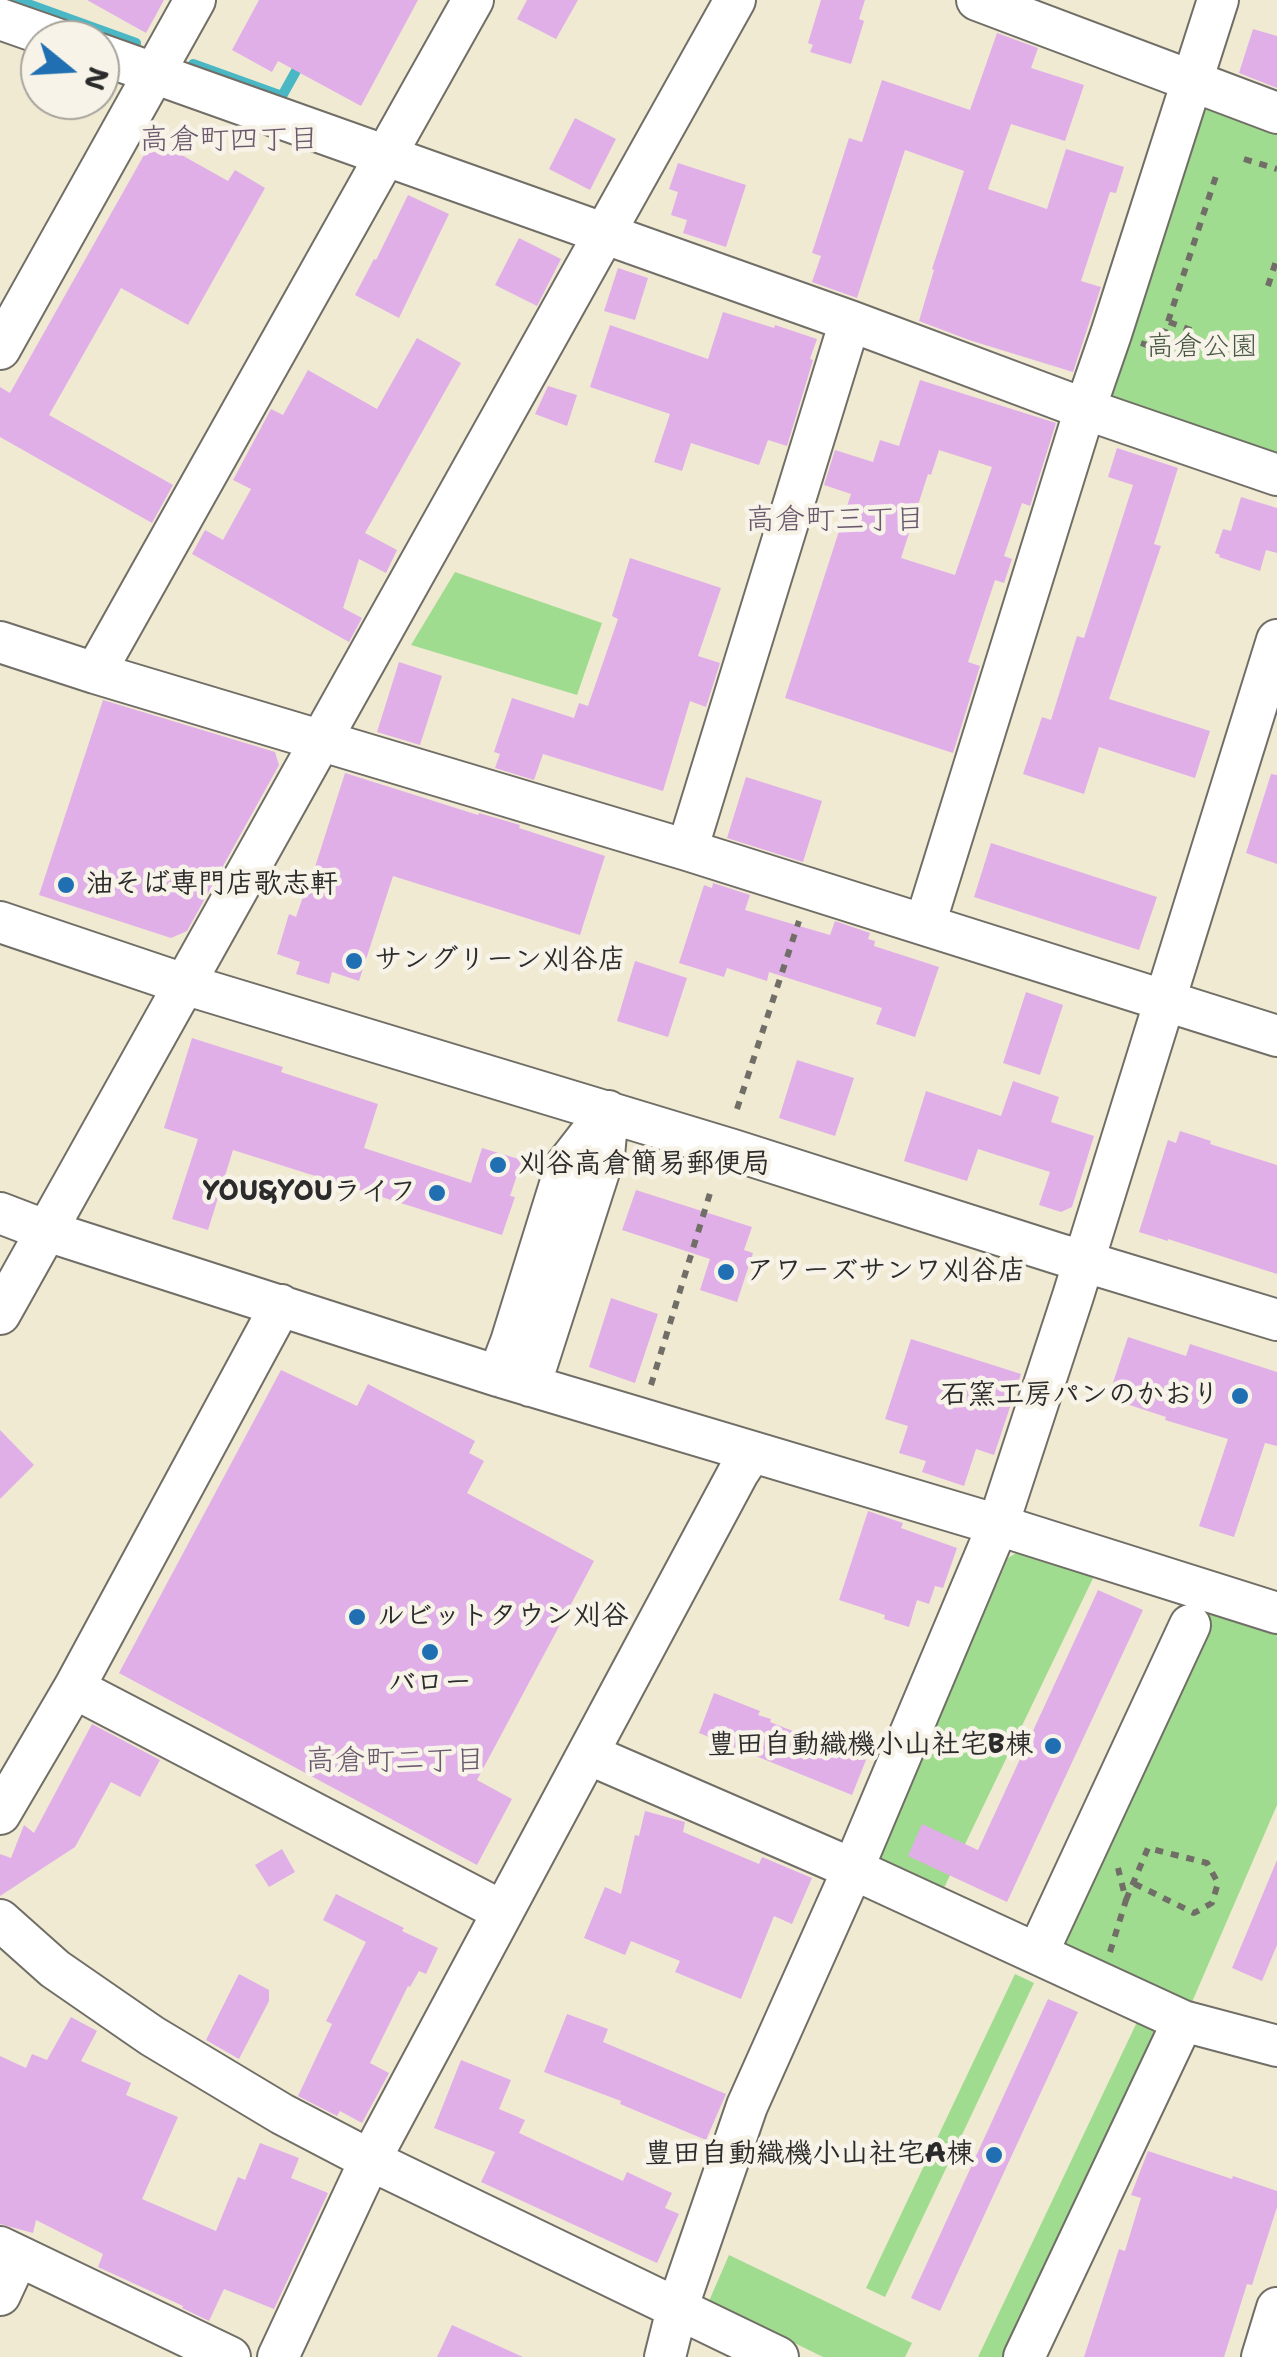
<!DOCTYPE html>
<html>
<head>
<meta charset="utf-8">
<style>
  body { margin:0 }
  #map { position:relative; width:1277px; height:2357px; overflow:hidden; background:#f0ead3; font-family:"Shantell Sans",sans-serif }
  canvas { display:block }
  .north { position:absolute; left:20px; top:20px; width:100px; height:100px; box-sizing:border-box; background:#f7f3e8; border:2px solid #a5a39c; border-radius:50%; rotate:108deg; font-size:28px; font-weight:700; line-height:40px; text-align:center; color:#2b2b2b }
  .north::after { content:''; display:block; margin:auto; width:35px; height:45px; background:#1f6fb2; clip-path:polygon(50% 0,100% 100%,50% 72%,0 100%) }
</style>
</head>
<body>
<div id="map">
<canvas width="1277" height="2357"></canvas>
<div class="north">N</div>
</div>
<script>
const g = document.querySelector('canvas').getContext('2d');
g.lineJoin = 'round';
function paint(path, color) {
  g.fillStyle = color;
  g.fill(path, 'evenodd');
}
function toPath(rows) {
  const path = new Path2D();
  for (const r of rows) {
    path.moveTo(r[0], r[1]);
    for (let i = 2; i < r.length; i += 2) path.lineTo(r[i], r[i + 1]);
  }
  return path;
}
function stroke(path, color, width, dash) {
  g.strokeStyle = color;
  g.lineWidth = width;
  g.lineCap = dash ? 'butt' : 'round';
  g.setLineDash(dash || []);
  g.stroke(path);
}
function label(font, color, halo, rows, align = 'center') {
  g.font = font + ' "Shantell Sans","Klee One",sans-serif';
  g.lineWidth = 9;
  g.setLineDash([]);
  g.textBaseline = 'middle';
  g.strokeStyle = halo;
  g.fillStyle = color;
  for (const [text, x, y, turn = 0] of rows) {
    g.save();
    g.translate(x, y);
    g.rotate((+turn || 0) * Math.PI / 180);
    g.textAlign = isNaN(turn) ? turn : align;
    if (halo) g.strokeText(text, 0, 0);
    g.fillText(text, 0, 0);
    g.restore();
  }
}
paint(toPath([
  [1203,107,1277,134,1277,455,1108,396],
  [455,572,602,623,577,695,411,645],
  [1024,1548,1096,1572,941,1894,886,1870,880,1856,1008,1558],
  [1211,1608,1277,1630,1277,1805,1189,2009,1056,1944],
  [1015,1974,1034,1983,885,2297,866,2288],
  [1137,2022,1159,2033,1004,2357,978,2357],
  [729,2255,912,2343,905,2357,823,2357,709,2301]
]), '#a0dc8f');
stroke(toPath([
  [17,0,136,43],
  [193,64,282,96,301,62]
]), '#4ab7c4', 10);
paint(toPath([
  [87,0,164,0,146,33],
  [259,0,418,0,361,106,278,61,272,72,232,50],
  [527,0,578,0,556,39,517,19],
  [821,0,865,0,859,19,864,21,851,64,810,52,813,45,808,43],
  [1253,29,1277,36,1277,88,1239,73],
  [997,33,1038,48,1031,68,1084,85,1065,141,1011,124,988,189,1047,209,1066,149,1124,167,1116,193,1110,192,1081,281,1101,287,1073,372,969,340,919,321,934,270,932,269,964,171,905,150,857,298,812,282,821,256,812,253,849,138,862,142,882,80,970,110],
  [575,118,616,139,590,190,549,169],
  [153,139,228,181,235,170,265,188,188,325,121,288,49,415,173,485,152,523,0,437,0,387,10,393],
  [678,163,746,185,726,247,683,233,687,220,671,215,678,192,669,189],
  [408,195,449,214,399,318,355,295,374,259,376,260],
  [519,238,561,259,537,306,495,285],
  [618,268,648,278,635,320,604,311],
  [723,312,774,328,775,325,817,339,810,359,813,360,787,446,768,440,759,465,691,443,682,471,654,462,670,414,590,387,610,325,708,359],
  [417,338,461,363,365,533,397,550,386,573,359,559,343,608,362,618,349,642,192,554,205,530,223,540,251,489,233,480,271,409,283,415,308,370,377,409],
  [920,380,1056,423,1030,506,1022,503,1004,556,1012,559,1004,583,995,580,968,662,980,666,953,753,785,698,851,494,824,485,835,450,873,462,880,440,899,446],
  [939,450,992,467,955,575,901,558,928,474,931,475],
  [548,386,577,395,567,426,535,414],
  [1117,448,1178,468,1154,544,1161,546,1109,699,1210,731,1195,778,1099,747,1084,794,1023,774,1042,717,1051,720,1077,636,1084,638,1133,485,1108,477],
  [1241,497,1277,508,1277,553,1266,550,1260,571,1219,557,1220,555,1215,553,1223,529,1231,531],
  [630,558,721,588,698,656,720,663,706,707,690,701,663,791,543,754,534,780,495,768,500,754,494,752,512,698,574,718,579,703,588,706,618,619,612,616],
  [399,662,442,676,420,745,377,732],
  [103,700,275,752,279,765,187,931,171,938,39,895],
  [345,773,478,815,479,813,520,825,519,828,605,856,580,935,393,876,359,981,332,972,329,984,296,974,300,962,277,954,289,914,296,917,306,888,308,889],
  [1271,774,1277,775,1277,864,1246,853],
  [746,777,822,801,803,862,727,838],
  [991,843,1157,897,1139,950,974,897],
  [713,883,750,895,745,910,830,935,835,921,870,933,868,939,875,941,874,946,939,967,915,1037,876,1024,882,1008,769,972,767,981,727,968,724,977,679,963,704,885,712,888],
  [635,961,687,978,668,1037,617,1021],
  [1026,992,1063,1005,1040,1075,1003,1063],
  [192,1038,283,1067,281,1072,378,1104,364,1148,471,1183,482,1148,522,1160,510,1196,515,1197,502,1235,233,1150,208,1230,172,1219,198,1139,164,1128],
  [797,1060,854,1078,835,1136,779,1118],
  [1013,1081,1059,1097,1051,1122,1094,1136,1072,1207,1061,1212,1039,1205,1050,1172,978,1149,967,1181,904,1161,926,1091,1001,1116],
  [1180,1131,1211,1141,1210,1144,1277,1165,1277,1274,1168,1239,1168,1241,1139,1232,1168,1140,1176,1143],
  [636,1190,752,1227,744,1250,753,1253,737,1302,700,1290,710,1259,622,1230],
  [611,1298,658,1314,635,1383,589,1367],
  [1128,1337,1186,1356,1190,1344,1277,1372,1277,1446,1265,1443,1234,1537,1199,1526,1228,1439,1165,1420,1166,1417,1108,1398],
  [911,1339,1021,1374,994,1455,976,1449,964,1486,922,1472,926,1461,899,1453,908,1426,885,1419],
  [281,1370,357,1406,368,1384,475,1441,469,1453,484,1461,467,1493,594,1561,477,1780,512,1799,477,1865,119,1673],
  [0,1430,34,1465,0,1499],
  [868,1511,903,1523,901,1528,957,1548,943,1588,935,1586,929,1604,917,1600,909,1627,884,1619,885,1615,839,1600],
  [1098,1590,1143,1610,1007,1902,908,1856,922,1824,978,1850],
  [714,1693,760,1711,758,1715,771,1719,770,1722,866,1760,852,1795,699,1733],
  [92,1724,160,1760,140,1797,111,1782,75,1847,0,1896,0,1854,11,1858,24,1825,34,1833],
  [645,1811,685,1822,683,1832,759,1864,762,1857,812,1878,792,1924,774,1916,741,1999,675,1972,680,1961,631,1941,625,1955,584,1938,605,1887,621,1894,635,1835,639,1836],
  [282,1849,295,1872,269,1887,255,1865],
  [1277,1860,1277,1945,1262,1981,1232,1968],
  [336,1894,404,1928,402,1931,438,1948,426,1974,419,1971,410,1987,408,1986,370,2063,389,2073,362,2123,340,2111,337,2116,298,2096,332,2024,326,2021,366,1942,323,1920],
  [239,1974,269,1990,269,2001,239,2059,206,2040],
  [1048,1999,1078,2012,940,2311,911,2298],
  [567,2014,608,2029,603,2042,726,2094,706,2140,620,2104,621,2101,544,2072],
  [71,2017,97,2031,81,2061,131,2083,126,2095,178,2117,142,2199,216,2231,238,2177,245,2180,260,2143,299,2158,291,2178,328,2193,274,2309,224,2289,209,2321,182,2308,183,2306,98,2267,103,2254,36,2220,33,2233,0,2224,0,2056,26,2068,32,2054,47,2060],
  [461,2060,511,2080,499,2109,525,2120,519,2133,623,2181,627,2172,672,2193,665,2208,679,2214,657,2263,481,2182,495,2152,434,2128],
  [1148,2151,1232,2179,1233,2176,1277,2191,1277,2207,1252,2285,1247,2284,1224,2357,1084,2357,1119,2249,1125,2251,1141,2198,1131,2195],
  [452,2325,523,2357,437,2357]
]), '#e0afe8');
const minor = toPath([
  [977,0,1277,113],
  [0,19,60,40],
  [100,54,850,321,1085,409,1277,475],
  [0,349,195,0],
  [0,642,95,673,687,850,1277,1036],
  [95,673,473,0],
  [687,850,850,321],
  [0,922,184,984,733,1150,1056,1253,1277,1320],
  [925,924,1085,409,1111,334,1218,0],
  [0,1213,47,1231,498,1376,998,1525,1277,1613],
  [0,1314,735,0],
  [498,1376,511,1342,566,1165,608,1111],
  [530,1386,604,1156,608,1111],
  [74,1688,502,1911],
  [588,1754,853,1869,1183,2021,1277,2046],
  [0,1814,74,1688,281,1305],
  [0,1920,55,1969,152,2036,282,2114,370,2160,778,2357],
  [1038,1952,1190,1625],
  [0,2247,230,2357],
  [0,2295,18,2256],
  [278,2357,370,2160,738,1473,751,1453],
  [665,2357,677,2309,747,2106,853,1869,998,1525,1073,1296,1277,640],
  [1024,2357,1183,2021],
  [1262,2357,1277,2308]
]);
stroke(minor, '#706e66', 44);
stroke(toPath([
  [1244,159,1277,169],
  [1268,286,1277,258],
  [1169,322,1191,330],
  [1141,343,1159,349,1217,173],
  [737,1109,799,921],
  [651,1385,711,1190],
  [1126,1900,1148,1848,1207,1863,1218,1883,1212,1903,1194,1913,1133,1883],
  [1110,1952,1126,1900,1118,1868]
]), '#706e66', 6, [8, 8]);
stroke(minor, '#fff', 40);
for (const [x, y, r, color] of [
  [66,885,10,"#1f6fb2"],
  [354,961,10,"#1f6fb2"],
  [498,1165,10,"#1f6fb2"],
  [437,1193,10,"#1f6fb2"],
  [726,1272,10,"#1f6fb2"],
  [1240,1396,10,"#1f6fb2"],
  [357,1617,10,"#1f6fb2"],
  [430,1652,10,"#1f6fb2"],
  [1053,1746,10,"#1f6fb2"],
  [994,2155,10,"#1f6fb2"]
]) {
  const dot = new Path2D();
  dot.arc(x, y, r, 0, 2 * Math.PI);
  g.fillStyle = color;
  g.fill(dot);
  stroke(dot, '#f7f3e8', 4);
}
label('28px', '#485744', '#f7f3e8', [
  ["高倉公園",1202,348]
]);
label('bold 28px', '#2b2b2b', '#f7f3e8', [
  ["油そば専門店歌志軒",86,885],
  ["サングリーン刈谷店",374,961],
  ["刈谷高倉簡易郵便局",518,1165],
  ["YOU&YOUライフ",417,1193,"right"],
  ["アワーズサンワ刈谷店",746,1272],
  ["石窯工房パンのかおり",1220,1396,"right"],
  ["ルビットタウン刈谷",377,1617],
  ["バロー",430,1684,"center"],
  ["豊田自動織機小山社宅B棟",1033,1746,"right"],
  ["豊田自動織機小山社宅A棟",974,2155,"right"]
], 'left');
label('30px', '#6a596d', '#f7f3e8', [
  ["高倉町四丁目",229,141],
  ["高倉町三丁目",835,521],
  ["高倉町二丁目",395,1762]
]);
</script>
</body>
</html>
